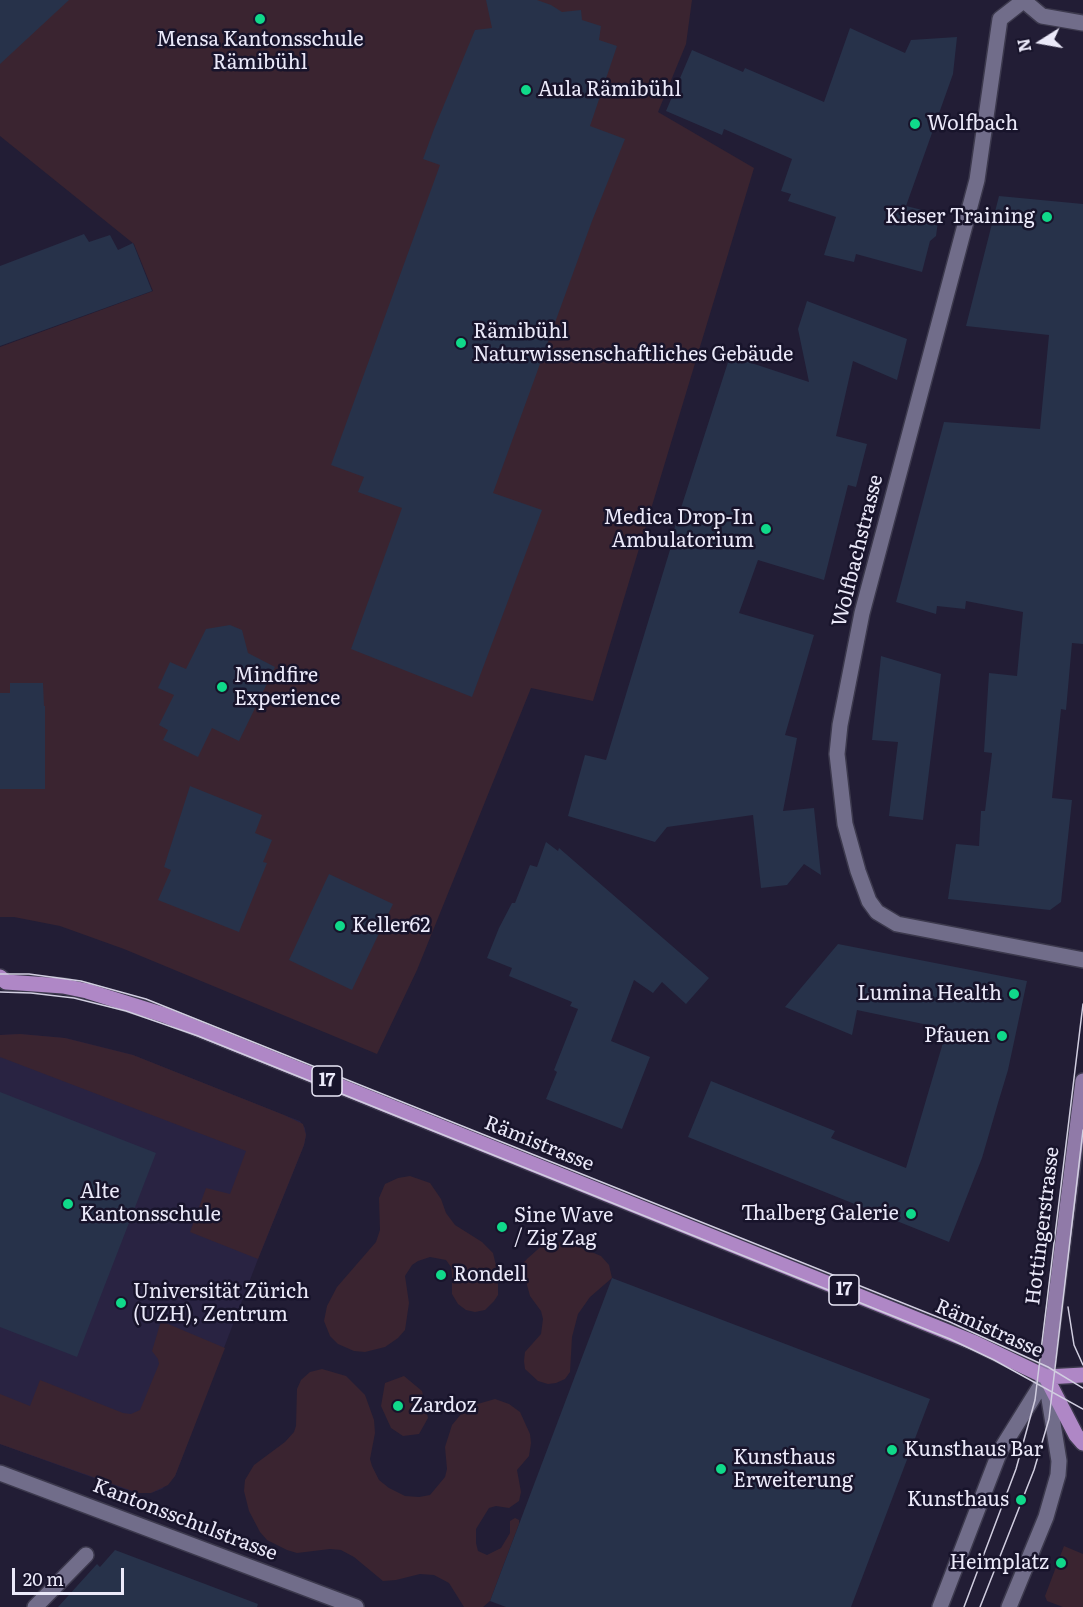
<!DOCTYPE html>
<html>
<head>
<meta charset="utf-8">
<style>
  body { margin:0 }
  #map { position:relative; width:1083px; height:1607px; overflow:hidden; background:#221d35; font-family:Literata,serif }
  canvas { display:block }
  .north { position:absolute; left:1011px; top:12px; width:60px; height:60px; -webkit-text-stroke:4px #18142b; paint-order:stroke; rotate:259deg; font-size:16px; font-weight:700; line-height:24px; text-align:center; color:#ebe9f9 }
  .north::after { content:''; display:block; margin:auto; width:21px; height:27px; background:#ebe9f9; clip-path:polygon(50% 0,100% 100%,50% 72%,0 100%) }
  .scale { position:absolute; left:12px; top:1568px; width:112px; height:27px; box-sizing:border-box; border:3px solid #ebe9f9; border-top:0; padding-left:8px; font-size:18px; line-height:21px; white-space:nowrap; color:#ebe9f9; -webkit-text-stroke:4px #18142b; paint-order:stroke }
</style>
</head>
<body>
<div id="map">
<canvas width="1083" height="1607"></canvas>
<div class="north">N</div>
<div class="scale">20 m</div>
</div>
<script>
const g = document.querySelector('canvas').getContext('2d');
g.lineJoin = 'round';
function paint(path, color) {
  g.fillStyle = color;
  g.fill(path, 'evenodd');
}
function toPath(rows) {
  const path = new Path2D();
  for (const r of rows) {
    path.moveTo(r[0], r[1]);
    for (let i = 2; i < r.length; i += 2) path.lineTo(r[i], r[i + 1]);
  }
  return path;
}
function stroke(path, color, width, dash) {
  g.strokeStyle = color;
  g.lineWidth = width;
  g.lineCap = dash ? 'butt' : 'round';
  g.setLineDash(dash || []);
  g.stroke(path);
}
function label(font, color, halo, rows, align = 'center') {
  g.font = font + ' Literata,serif';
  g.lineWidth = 5;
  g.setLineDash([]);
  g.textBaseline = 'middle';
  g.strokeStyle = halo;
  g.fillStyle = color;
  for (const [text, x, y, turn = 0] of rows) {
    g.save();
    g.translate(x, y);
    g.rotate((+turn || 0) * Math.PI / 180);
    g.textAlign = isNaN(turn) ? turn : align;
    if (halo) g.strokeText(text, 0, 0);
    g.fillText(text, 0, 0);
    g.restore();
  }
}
paint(toPath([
  [20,1034,65,1038,133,1055,284,1115,300,1121,305,1128,306,1135,304,1145,258,1259,175,1476,162,1489,151,1493,127,1490,0,1444,0,1035]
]), '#292342');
paint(toPath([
  [0,0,692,0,686,44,658,112,754,168,593,701,531,688,417,970,377,1054,124,949,60,926,14,917,0,917,0,347,153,291,134,244,0,136],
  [20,1034,65,1038,133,1055,284,1115,303,1124,306,1135,304,1145,258,1259,190,1232,206,1188,230,1194,246,1151,0,1057,0,1035],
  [410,1176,430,1183,441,1199,446,1213,455,1225,482,1242,493,1253,498,1274,498,1295,494,1301,485,1310,475,1312,466,1310,458,1304,452,1294,452,1275,451,1267,446,1260,430,1257,418,1261,412,1265,405,1276,409,1303,405,1330,398,1338,385,1347,365,1352,354,1351,338,1344,330,1336,324,1321,327,1306,337,1287,376,1242,380,1230,379,1198,385,1184,398,1178],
  [551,1242,570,1243,601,1256,609,1265,612,1278,590,1297,578,1314,572,1337,570,1372,565,1379,556,1383,548,1384,538,1381,525,1369,524,1361,525,1352,541,1334,543,1319,541,1311,530,1296,523,1270,523,1263,528,1258,545,1243],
  [161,1321,225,1348,175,1476,168,1485,151,1493,138,1493,0,1444,0,1394,30,1406,40,1380,123,1413,131,1414,140,1410,159,1364,158,1359,152,1351],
  [322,1369,346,1376,365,1395,374,1420,375,1433,370,1459,372,1466,379,1480,389,1488,405,1496,419,1497,430,1495,445,1477,447,1469,445,1447,452,1425,462,1413,474,1405,495,1399,509,1404,520,1412,530,1434,531,1443,529,1456,517,1470,521,1492,519,1501,509,1508,496,1506,489,1508,476,1529,476,1543,478,1551,487,1555,501,1548,510,1533,510,1521,515,1518,519,1520,519,1524,490,1601,483,1607,464,1607,449,1583,434,1575,420,1574,396,1580,383,1581,354,1557,341,1550,330,1549,297,1553,287,1550,267,1540,260,1532,249,1511,244,1491,245,1480,254,1465,285,1442,294,1432,296,1426,297,1389,301,1380,310,1372],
  [404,1376,422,1391,428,1418,419,1434,403,1436,391,1428,381,1406,385,1383],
  [1064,1546,1083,1554,1083,1607,1063,1607,1047,1601,1045,1596]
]), '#3a2430');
paint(toPath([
  [0,0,69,0,0,64],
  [486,0,537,0,551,5,562,12,581,10,582,20,601,26,599,40,617,46,590,126,625,139,592,221,493,493,542,510,472,697,351,649,402,508,358,492,364,477,331,465,440,165,423,159,434,129,475,30,492,28],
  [850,28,905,53,911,40,957,37,953,74,906,206,939,214,936,236,930,241,922,272,856,254,854,262,824,255,836,217,788,201,791,194,781,191,792,159,724,129,722,135,666,111,692,50,743,72,745,68,824,102],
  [999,196,1083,204,1083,644,1072,643,1066,710,1061,709,1052,798,1072,800,1061,902,1050,910,948,899,956,844,979,846,981,811,985,811,992,753,984,752,989,673,1017,676,1023,612,966,601,965,609,937,606,936,614,896,602,944,422,1040,429,1049,335,966,326],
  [84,234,89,242,110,235,118,250,133,243,152,291,0,346,0,266],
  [807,301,907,339,897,380,853,361,836,436,867,444,856,487,848,485,824,580,758,560,739,613,814,635,785,735,797,738,783,811,814,808,821,875,804,864,787,885,761,888,753,815,667,827,655,842,568,816,585,755,606,760,673,540,671,539,730,356,809,382,798,329],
  [230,625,242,630,248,653,275,667,239,741,212,728,198,757,163,740,168,730,159,725,174,695,158,688,170,662,186,669,206,629],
  [881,656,941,674,923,820,889,816,898,742,872,740],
  [10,683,43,683,44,706,45,706,45,789,0,789,0,693,10,693],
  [190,786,262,815,255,833,272,840,263,862,267,863,239,932,158,900,171,870,164,867],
  [546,842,558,851,559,848,709,978,686,1004,662,982,653,993,634,980,611,1041,650,1057,622,1129,546,1099,557,1072,554,1070,578,1009,570,1006,572,1002,509,976,512,968,487,958,499,928,512,903,515,903,530,865,537,867],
  [329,874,393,904,352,990,289,960],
  [838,944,1027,981,1008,1070,998,1103,982,1158,949,1242,688,1137,711,1081,835,1131,831,1138,906,1168,947,1029,857,1010,852,1035,785,1007],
  [0,1092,156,1153,77,1357,0,1327],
  [612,1278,930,1399,851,1607,506,1607,490,1601],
  [115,1550,258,1604,257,1607,58,1607,97,1564,100,1567]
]), '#27324a');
const minor = toPath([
  [1023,0,1042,16,1083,23],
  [1023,1,1000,19,977,180,862,613,840,725,837,754,845,824,858,871,869,901,877,912,897,924,1083,960],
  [0,1473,356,1607],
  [35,1607,86,1555]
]);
const tertiary = toPath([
  [940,1607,1000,1451,1046,1377],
  [1009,1607,1046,1517,1058,1475,1059,1461,1046,1380]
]);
const secondary = toPath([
  [1046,1377,1083,1081]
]);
const primary = toPath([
  [0,977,6,982,63,986,87,991,164,1015,975,1343,1046,1377,1083,1375],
  [1046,1377,1076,1435,1083,1443]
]);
stroke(minor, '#3c394d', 18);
stroke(tertiary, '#3c394d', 18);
stroke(secondary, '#3c394d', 18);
stroke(primary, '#3c394d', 18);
stroke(minor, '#716d8a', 15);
stroke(tertiary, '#716d8a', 15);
stroke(secondary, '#907aa8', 15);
stroke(primary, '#af87c6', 15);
stroke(toPath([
  [0,974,29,974,81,981,146,999,950,1322,1048,1367,1083,1388],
  [0,992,31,993,74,998,126,1011,198,1036,950,1339,994,1360,1083,1409],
  [1068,1307,1074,1345,1083,1365],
  [964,1607,1016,1469,1035,1400,1083,1004],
  [980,1607,1034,1470,1049,1419,1083,1130]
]), '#d1cee0', 1.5);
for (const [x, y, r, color] of [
  [260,19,6,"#10d98a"],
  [526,90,6,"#10d98a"],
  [915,124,6,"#10d98a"],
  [1047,217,6,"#10d98a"],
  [461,343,6,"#10d98a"],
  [766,529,6,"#10d98a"],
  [222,687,6,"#10d98a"],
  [340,926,6,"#10d98a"],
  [1014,994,6,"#10d98a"],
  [1002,1036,6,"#10d98a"],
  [68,1204,6,"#10d98a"],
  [911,1214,6,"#10d98a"],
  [502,1227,6,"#10d98a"],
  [441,1275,6,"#10d98a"],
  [121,1303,6,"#10d98a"],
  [398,1406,6,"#10d98a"],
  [892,1450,6,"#10d98a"],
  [721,1469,6,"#10d98a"],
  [1021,1500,6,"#10d98a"],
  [1061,1563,6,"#10d98a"]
]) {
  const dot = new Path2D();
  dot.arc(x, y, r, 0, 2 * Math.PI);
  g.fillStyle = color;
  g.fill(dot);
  stroke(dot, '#18142b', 2);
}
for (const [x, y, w] of [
  [327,1081,30],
  [844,1290,30]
]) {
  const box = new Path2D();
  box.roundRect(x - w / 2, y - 15, w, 30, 4.5);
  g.fillStyle = '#18142b';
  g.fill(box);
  stroke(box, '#ebe9f9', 1.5);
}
label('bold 18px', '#ebe9f9', null, [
  ["17",327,1081],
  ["17",844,1290]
]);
label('20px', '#ebe9f9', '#18142b', [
  ["Mensa Kantonsschule",260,40,"center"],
  ["Rämibühl",260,63,"center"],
  ["Aula Rämibühl",538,90],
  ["Wolfbach",927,124],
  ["Kieser Training",1035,217,"right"],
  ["Rämibühl",473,332],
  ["Naturwissenschaftliches Gebäude",473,355],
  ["Medica Drop-In",754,518,"right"],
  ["Ambulatorium",754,541,"right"],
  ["Mindfire",234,676],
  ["Experience",234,699],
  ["Keller62",352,926],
  ["Lumina Health",1002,994,"right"],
  ["Pfauen",990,1036,"right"],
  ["Alte",80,1192],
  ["Kantonsschule",80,1215],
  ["Thalberg Galerie",899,1214,"right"],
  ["Sine Wave",514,1216],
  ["/ Zig Zag",514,1239],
  ["Rondell",453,1275],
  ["Universität Zürich",133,1292],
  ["(UZH), Zentrum",133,1315],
  ["Zardoz",410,1406],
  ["Kunsthaus Bar",904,1450],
  ["Kunsthaus",733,1458],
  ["Erweiterung",733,1481],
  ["Kunsthaus",1009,1500,"right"],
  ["Heimplatz",1049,1563,"right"]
], 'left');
label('20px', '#ebe9f9', '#18142b', [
  ["Wolfbachstrasse",858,551,-76],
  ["Rämistrasse",539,1144,22],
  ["Hottingerstrasse",1043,1226,-83],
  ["Rämistrasse",989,1329,24],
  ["Kantonsschulstrasse",185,1520,21]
]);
</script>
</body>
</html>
